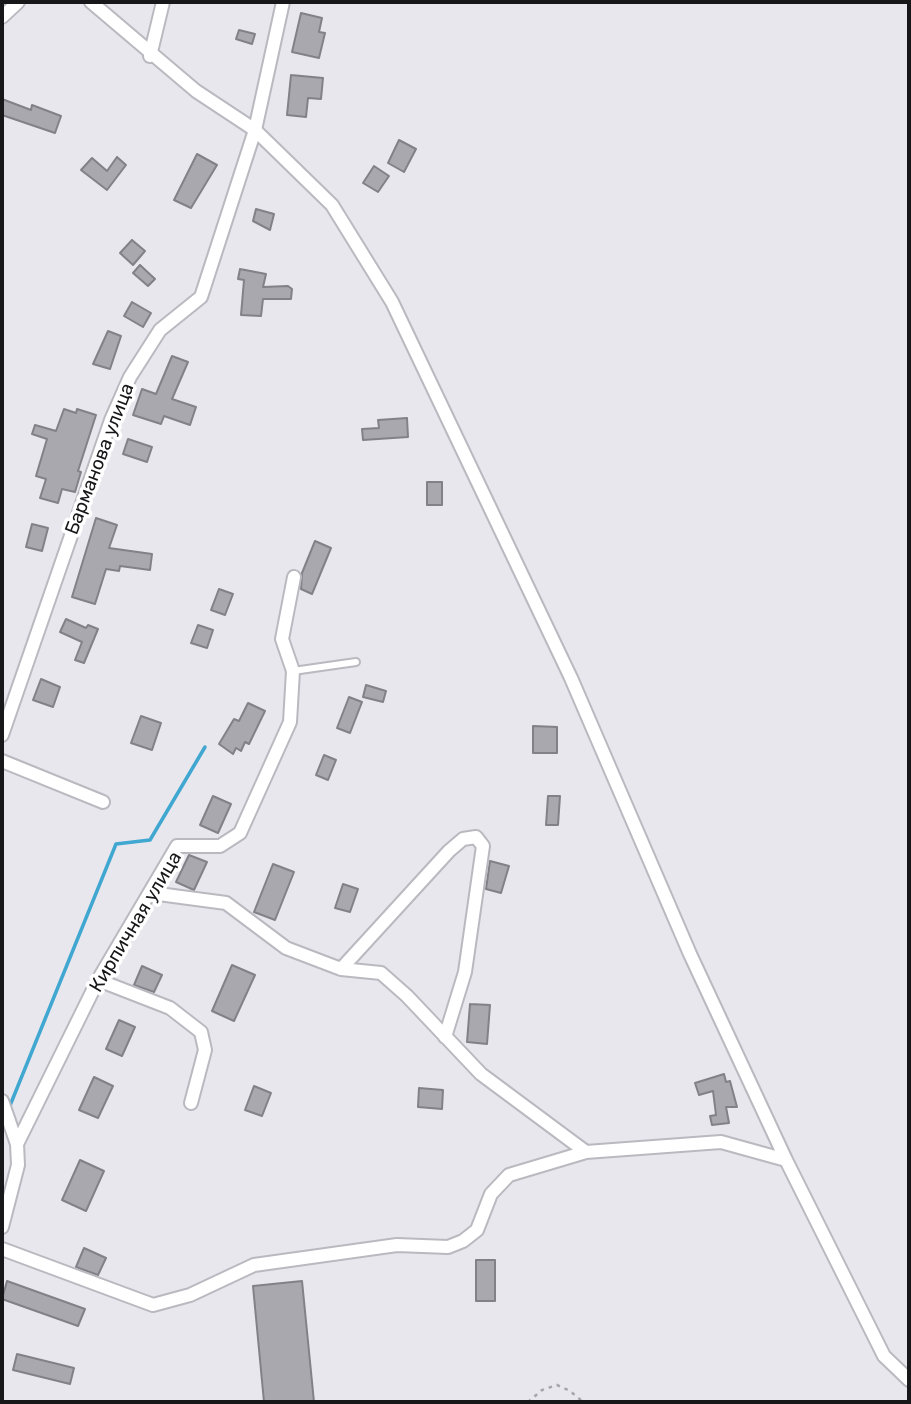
<!DOCTYPE html>
<html>
<head>
<meta charset="utf-8">
<style>
  body { margin:0 }
  #map { position:relative; width:911px; height:1404px; overflow:hidden; background:#e8e7ee; font-family:Rubik,sans-serif }
  canvas { display:block }
  .frame { position:absolute; inset:0; border:4px solid #171719; pointer-events:none }
</style>
</head>
<body>
<div id="map">
<canvas width="911" height="1404"></canvas>
<div class="frame"></div>
</div>
<script>
const g = document.querySelector('canvas').getContext('2d');
g.lineJoin = 'round';
function toPath(rows) {
  const path = new Path2D();
  for (const r of rows) {
    path.moveTo(r[0], r[1]);
    for (let i = 2; i < r.length; i += 2) path.lineTo(r[i], r[i + 1]);
  }
  return path;
}
function stroke(path, color, width, dash) {
  g.strokeStyle = color;
  g.lineWidth = width;
  g.lineCap = dash ? 'butt' : 'round';
  g.setLineDash(dash || []);
  g.stroke(path);
}
function paint(path, color) {
  g.fillStyle = color;
  g.fill(path, 'evenodd');
}
function label(font, color, halo, rows, align = 'center') {
  g.font = font + ' Rubik,sans-serif';
  g.lineWidth = 7;
  g.setLineDash([]);
  g.textBaseline = 'middle';
  g.strokeStyle = halo;
  g.fillStyle = color;
  for (const [text, x, y, turn = 0] of rows) {
    g.save();
    g.translate(x, y);
    g.rotate((+turn || 0) * Math.PI / 180);
    g.textAlign = isNaN(turn) ? turn : align;
    if (halo) g.strokeText(text, 0, 0);
    g.fillText(text, 0, 0);
    g.restore();
  }
}
stroke(toPath([
  [9,1108,116,844,150,840,205,747]
]), '#40a7d0', 3.5);
const building = toPath([
  [301,13,322,18,319,32,325,33,319,58,292,52,301,13],
  [239,30,255,34,252,44,236,39,239,30],
  [291,75,323,78,321,99,308,98,306,117,287,115,291,75],
  [2,99,31,110,32,105,61,116,55,133,2,115,2,99],
  [399,140,416,149,404,172,388,163,399,140],
  [197,154,217,165,191,208,174,200,197,154],
  [117,157,126,165,107,190,81,170,92,158,107,171,117,157],
  [374,166,389,176,378,192,363,183,374,166],
  [256,209,274,214,270,230,253,221,256,209],
  [132,240,145,251,133,265,120,253,132,240],
  [140,265,155,279,148,286,133,273,140,265],
  [240,269,266,274,263,287,288,286,292,289,291,299,263,299,261,316,241,315,244,280,238,279,240,269],
  [132,302,151,313,143,327,124,316,132,302],
  [108,331,121,336,110,369,93,364,108,331],
  [172,356,188,362,172,399,196,407,190,425,164,416,161,424,133,415,142,389,156,394,172,356],
  [64,409,76,413,77,409,96,415,78,471,81,472,75,492,62,489,58,503,40,498,46,479,36,476,47,439,32,434,35,425,56,431,64,409],
  [407,418,408,437,363,440,362,429,379,428,378,420,407,418],
  [128,439,152,447,147,462,123,454,128,439],
  [427,482,442,482,442,505,427,505,427,482],
  [96,518,117,525,109,548,152,554,150,570,120,566,119,571,106,569,95,604,72,597,96,518],
  [32,524,48,528,42,551,26,547,32,524],
  [315,541,331,548,312,594,301,589,302,573,315,541],
  [219,589,233,594,225,615,211,610,219,589],
  [66,619,86,628,88,625,98,629,84,663,75,660,82,642,60,632,66,619],
  [198,625,213,630,207,648,191,643,198,625],
  [41,679,60,687,53,707,33,700,41,679],
  [366,685,386,691,383,702,363,697,366,685],
  [349,697,362,702,350,733,337,728,349,697],
  [248,703,265,711,249,744,245,742,241,751,236,748,233,754,219,744,234,719,239,721,248,703],
  [141,716,161,723,152,750,131,743,141,716],
  [533,726,557,727,557,753,533,753,533,726],
  [324,755,336,760,328,780,316,775,324,755],
  [213,796,231,804,218,833,200,825,213,796],
  [548,796,560,796,558,825,546,825,548,796],
  [189,855,207,862,194,890,176,882,189,855],
  [490,861,509,866,501,893,486,889,490,861],
  [273,864,294,872,275,920,254,912,273,864],
  [343,884,358,889,350,912,335,908,343,884],
  [232,965,255,975,234,1021,212,1011,232,965],
  [142,966,162,975,154,992,134,985,142,966],
  [470,1004,490,1005,487,1044,467,1042,470,1004],
  [119,1020,135,1027,122,1056,106,1049,119,1020],
  [724,1074,726,1082,730,1081,737,1107,726,1107,729,1123,712,1125,710,1116,716,1115,713,1091,699,1095,695,1083,724,1074],
  [94,1077,113,1086,98,1118,79,1110,94,1077],
  [254,1086,271,1093,262,1116,245,1110,254,1086],
  [419,1088,443,1090,442,1109,418,1107,419,1088],
  [80,1160,104,1171,86,1211,62,1200,80,1160],
  [84,1248,106,1258,98,1275,76,1267,84,1248],
  [476,1260,495,1260,495,1301,476,1301,476,1260],
  [7,1281,85,1309,78,1326,2,1299,7,1281],
  [302,1281,314,1402,264,1402,253,1286,302,1281],
  [17,1354,74,1368,70,1384,13,1370,17,1354]
]);
paint(building, '#a9a8af');
stroke(building, '#828188', 2);
const lane = toPath([
  [293,671,356,662]
]);
const street = toPath([
  [91,2,196,91,255,130,332,205,392,302,571,678,690,954,786,1160,884,1356,909,1380],
  [2,17,18,2],
  [150,56,163,2],
  [2,735,111,420,130,377,160,330,201,297,255,130,283,2],
  [2,761,103,802],
  [151,893,226,903,286,948,341,969,381,973,407,996,481,1074,586,1152],
  [341,969,449,851,463,839,476,837,483,846,465,972,445,1037],
  [98,980,170,1008,201,1032,205,1050,191,1103],
  [2,1101,17,1144,18,1165,2,1227],
  [17,1144,98,980,177,846,220,846,240,833,290,722,293,671,282,639,294,577],
  [2,1249,153,1305,190,1295,254,1265,397,1245,448,1247,463,1241,477,1230,491,1194,509,1175,586,1152,721,1142,786,1160]
]);
stroke(lane, '#bab9c0', 10);
stroke(street, '#bab9c0', 16);
stroke(toPath([
  [528,1402,542,1390,557,1385,570,1391,583,1402]
]), '#a6a5ab', 2.5, [3.5, 5]);
stroke(lane, '#fff', 6);
stroke(street, '#fff', 12);
label('19px', '#171719', '#fff', [
  ["Барманова улица",100,459,-69],
  ["Кирпичная улица",136,922,-59]
]);
</script>
</body>
</html>
